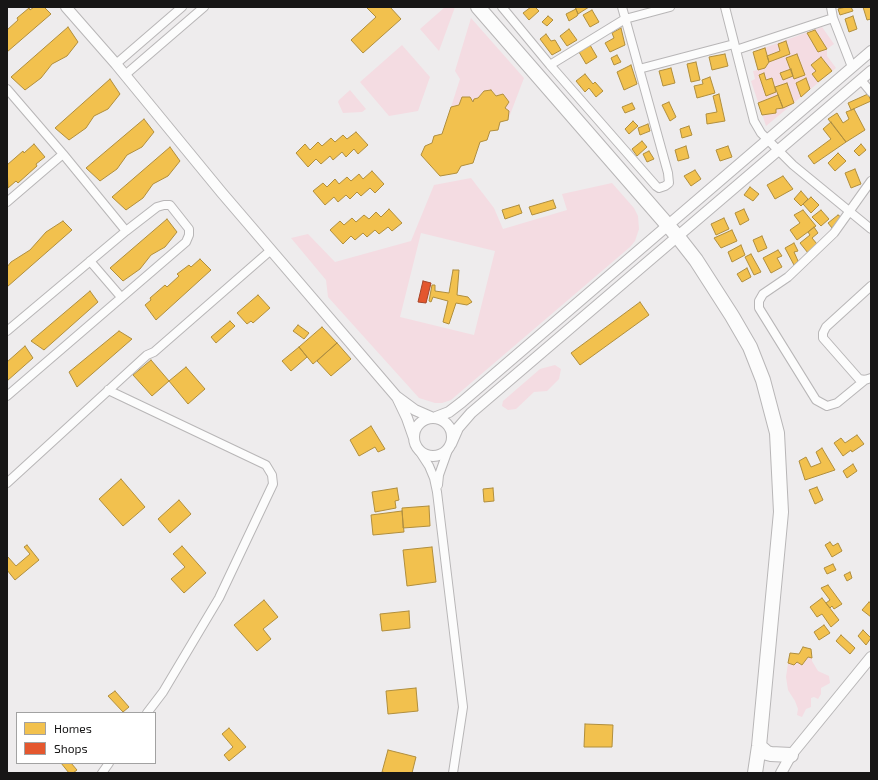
<!DOCTYPE html>
<html>
<head>
<meta charset="utf-8">
<style>
  body { margin:0 }
  #map { position:relative; width:878px; height:780px; overflow:hidden; background:#eeeced; font-family:"Exo 2",sans-serif }
  canvas { display:block }
  .frame { position:absolute; inset:0; border:8px solid #171616; pointer-events:none }
  .legend { position:absolute; left:16px; top:712px; width:140px; height:52px; box-sizing:border-box; background:#fff; border:1px solid #a2a2a2; margin:0; padding:5px 7px; list-style:none; font-size:12px; color:#171616 }
  .legend li { display:flex; align-items:center; gap:8px; height:20px }
  .legend b { width:20px; border:1px solid #a2a2a2 }
</style>
</head>
<body>
<div id="map">
<canvas width="878" height="780"></canvas>
<div class="frame"></div>
<ul class="legend">
<li><b style="height:11px;background:#f2c14e"></b>Homes</li>
<li><b style="height:11px;background:#e4572e"></b>Shops</li>
</ul>
</div>
<script>
const g = document.querySelector('canvas').getContext('2d');
g.lineJoin = 'round';
function paint(path, color) {
  g.fillStyle = color;
  g.fill(path, 'evenodd');
}
function toPath(rows) {
  const path = new Path2D();
  for (const r of rows) {
    if (r.length === 3) {
      path.moveTo(r[0] + r[2], r[1]);
      path.arc(r[0], r[1], r[2], 0, 2 * Math.PI);
      continue;
    }
    path.moveTo(r[0], r[1]);
    for (let i = 2; i < r.length; i += 2) path.lineTo(r[i], r[i + 1]);
  }
  return path;
}
function stroke(path, color, width, dash) {
  g.strokeStyle = color;
  g.lineWidth = width;
  g.lineCap = dash ? 'butt' : 'round';
  g.setLineDash(dash || []);
  g.stroke(path);
}
paint(toPath([
  [445,7,455,7,439,51,420,29],
  [471,18,524,78,508,120,509,111,505,108,509,102,503,94,496,96,491,90,484,91,478,98,474,99,473,102,470,97,462,98,459,105,451,107,460,79,455,71],
  [822,27,834,44,827,49,827,56,836,68,766,126,751,81,755,79,753,71,758,70,753,52],
  [402,45,430,77,418,111,389,116,360,82],
  [350,90,366,109,362,112,343,113,338,102,339,100],
  [471,178,494,208,503,229,567,210,562,194,612,183,634,208,638,216,639,229,635,241,630,247,451,400,442,403,435,403,419,398,328,297,326,280,291,238,308,234,335,262,411,241,434,185],
  [421,233,495,251,474,335,400,317],
  [555,365,561,369,559,379,547,391,534,392,516,409,508,410,502,406,503,401,540,369],
  [808,657,812,658,812,661,818,671,829,676,830,683,821,688,821,694,818,699,814,697,811,698,811,707,806,709,802,717,797,715,798,709,795,701,788,690,786,677,788,663,794,665,797,662,802,665]
]), '#f4dce2');
const homes = toPath([
  [34,7,44,7,51,14,7,52,7,30,18,20,17,18,29,8,30,10,34,7],
  [366,7,390,7,401,19,363,53,351,40,376,17,366,7],
  [531,7,535,7,539,11,529,20,523,13,531,7],
  [575,7,589,7,578,14,575,7],
  [846,7,851,7,853,11,840,15,838,9,846,7],
  [863,7,871,7,871,19,867,20,863,7],
  [576,9,578,14,577,16,569,21,566,14,576,9],
  [592,10,599,22,590,27,583,15,592,10],
  [548,16,553,20,547,26,542,22,548,16],
  [853,16,857,29,849,32,845,19,853,16],
  [68,27,78,42,67,56,52,64,41,78,25,90,11,77,68,27],
  [621,28,625,45,610,52,605,43,614,38,612,33,621,28],
  [569,29,577,40,567,46,560,36,569,29],
  [815,30,827,49,818,52,807,33,815,30],
  [546,34,551,41,555,40,561,50,552,55,540,39,546,34],
  [786,41,790,54,769,62,767,56,780,51,778,44,786,41],
  [590,45,597,57,586,64,579,52,590,45],
  [765,48,769,62,765,68,758,70,753,52,765,48],
  [725,54,728,66,712,70,709,57,725,54],
  [797,54,805,75,794,79,786,58,797,54],
  [617,55,621,62,614,65,611,58,617,55],
  [821,57,832,71,818,82,812,74,816,71,811,65,821,57],
  [696,62,700,80,691,82,687,64,696,62],
  [631,65,637,84,624,90,617,72,631,65],
  [671,68,675,83,663,86,659,71,671,68],
  [791,69,793,76,783,80,780,73,791,69],
  [764,73,766,80,772,78,776,92,766,96,759,75,764,73],
  [585,74,593,84,595,82,603,91,596,97,589,88,585,92,576,81,585,74],
  [710,77,715,93,697,98,694,86,703,84,702,80,710,77],
  [806,78,810,89,801,97,796,83,806,78],
  [110,79,120,94,108,109,94,116,86,128,69,140,55,128,110,79],
  [787,83,794,103,783,108,775,87,787,83],
  [491,90,496,96,503,94,509,102,505,108,509,111,508,120,500,122,498,130,490,131,487,140,480,142,473,163,461,166,457,173,440,176,421,155,425,146,432,143,434,136,442,134,451,107,459,105,462,97,470,97,473,102,474,99,478,98,484,91,491,90],
  [719,94,725,121,707,124,706,114,717,112,713,96,719,94],
  [868,94,871,101,851,110,848,103,868,94],
  [778,95,783,108,776,109,776,113,762,115,758,103,778,95],
  [669,102,676,117,670,121,662,105,669,102],
  [632,103,635,109,625,113,622,107,632,103],
  [854,109,865,130,846,142,828,119,837,113,843,123,849,119,846,112,854,109],
  [144,119,154,132,142,147,127,155,117,169,100,181,86,168,144,119],
  [633,121,638,126,629,134,625,129,633,121],
  [831,122,846,142,814,164,808,156,831,139,823,129,831,122],
  [648,124,650,131,640,135,638,128,648,124],
  [689,126,692,135,682,138,680,129,689,126],
  [356,132,368,145,358,154,354,149,346,157,342,152,333,160,330,156,321,164,316,159,308,167,296,153,305,144,310,150,318,142,322,146,331,138,335,142,343,135,347,139,356,132],
  [642,141,647,147,637,156,632,149,642,141],
  [34,144,45,157,36,164,37,166,18,183,16,181,8,188,7,165,23,151,24,153,34,144],
  [861,144,866,150,859,156,854,151,861,144],
  [686,146,689,158,678,161,675,150,686,146],
  [728,146,732,157,720,161,716,150,728,146],
  [170,147,180,161,168,176,153,184,143,198,126,210,112,197,170,147],
  [649,151,654,159,647,162,643,154,649,151],
  [838,153,846,161,835,171,828,163,838,153],
  [855,169,861,184,851,188,845,173,855,169],
  [695,170,701,179,691,186,684,176,695,170],
  [372,171,384,184,375,193,370,188,361,196,357,192,350,199,346,195,338,202,334,197,325,205,313,191,323,183,327,187,335,179,339,184,347,177,351,181,359,174,363,179,372,171],
  [783,176,793,189,775,199,767,185,783,176],
  [750,187,759,194,753,201,744,195,750,187],
  [801,191,808,199,801,206,794,199,801,191],
  [811,197,819,205,811,213,803,204,811,197],
  [553,200,556,208,532,215,529,207,553,200],
  [519,205,522,213,505,219,502,210,519,205],
  [389,209,402,223,392,231,388,227,379,234,375,230,367,237,363,233,355,240,351,236,343,244,330,230,340,221,344,225,352,218,356,222,364,215,369,219,376,212,381,217,389,209],
  [744,209,749,220,740,225,735,213,744,209],
  [803,210,816,226,797,240,790,230,800,223,794,215,803,210],
  [821,210,829,219,821,226,812,217,821,210],
  [838,215,841,217,832,228,828,223,838,215],
  [724,218,729,229,716,235,711,224,724,218],
  [167,219,177,232,165,247,151,255,140,269,123,281,110,268,167,219],
  [63,221,72,230,7,287,7,267,11,262,30,250,46,232,63,221],
  [814,227,818,233,812,238,817,244,808,253,800,243,810,235,808,232,814,227],
  [732,230,737,241,721,248,714,238,732,230],
  [762,236,767,248,758,252,753,240,762,236],
  [794,243,798,251,794,252,798,261,794,265,785,248,794,243],
  [741,245,745,255,732,262,728,252,741,245],
  [778,250,782,256,777,258,782,267,771,273,763,258,778,250],
  [751,254,761,272,754,275,745,257,751,254],
  [200,259,211,270,156,320,145,305,151,300,150,298,165,285,167,287,179,276,177,274,189,265,191,267,200,259],
  [747,268,751,277,742,282,737,274,747,268],
  [453,270,459,270,457,295,468,297,472,302,467,305,456,303,449,324,443,322,448,301,433,297,431,302,429,301,432,285,435,285,435,291,449,293,453,270],
  [90,291,98,302,44,350,31,341,90,291],
  [258,295,270,308,253,323,251,321,247,324,237,313,258,295],
  [640,302,649,315,580,365,571,353,640,302],
  [230,321,235,326,216,343,211,337,230,321],
  [298,325,309,333,304,339,293,331,298,325],
  [322,327,337,343,313,364,299,347,322,327],
  [119,331,132,339,77,387,69,372,119,331],
  [337,343,351,359,331,376,317,361,337,343],
  [25,346,33,358,7,381,7,362,25,346],
  [299,347,307,357,291,371,282,361,299,347],
  [151,360,169,381,152,396,133,375,151,360],
  [186,367,205,389,188,404,169,381,186,367],
  [371,426,385,449,378,452,375,447,359,456,350,440,371,426],
  [857,435,864,444,852,452,851,450,843,456,834,443,841,438,845,443,857,435],
  [822,448,835,470,805,480,799,461,806,457,811,467,821,463,816,452,822,448],
  [853,464,857,471,847,478,843,471,853,464],
  [121,479,145,507,123,526,99,499,121,479],
  [817,487,823,500,815,504,809,490,817,487],
  [397,488,399,500,395,501,396,508,375,512,372,492,397,488],
  [493,488,494,501,484,502,483,489,493,488],
  [179,500,191,514,170,533,158,519,179,500],
  [429,506,430,526,403,528,402,508,429,506],
  [402,511,404,532,373,535,371,515,402,511],
  [830,542,833,546,838,543,842,551,832,557,825,545,830,542],
  [27,545,39,560,15,580,7,570,7,558,8,557,16,566,30,554,24,547,27,545],
  [182,546,206,573,184,593,171,579,185,567,173,554,182,546],
  [432,547,436,582,407,586,403,550,432,547],
  [833,564,836,570,827,574,824,568,833,564],
  [850,572,852,578,847,581,844,575,850,572],
  [828,585,842,604,834,609,832,606,830,608,826,603,830,600,821,588,828,585],
  [822,598,839,620,831,627,822,614,817,617,810,607,822,598],
  [264,600,278,617,263,629,271,639,257,651,234,625,264,600],
  [869,602,871,603,871,617,862,610,869,602],
  [409,611,410,628,382,631,380,614,409,611],
  [824,625,830,633,819,640,814,632,824,625],
  [863,630,871,638,866,645,858,636,863,630],
  [841,635,855,648,850,654,836,641,841,635],
  [803,647,811,649,812,658,808,657,802,665,797,662,794,665,788,663,790,653,799,654,803,647],
  [416,688,418,711,388,714,386,691,416,688],
  [115,691,129,707,123,712,108,696,115,691],
  [585,724,613,725,612,747,584,747,585,724],
  [229,728,246,747,229,761,224,755,233,747,222,734,229,728],
  [388,750,416,757,412,773,387,773,382,772,388,750],
  [61,763,71,763,77,770,73,773,69,773,61,763]
]);
paint(homes, '#f2c14e');
stroke(homes, '#b08e3d', 1);
const shops = toPath([
  [423,281,431,283,426,303,418,302,423,281]
]);
paint(shops, '#e4572e');
stroke(shops, '#a64427', 1);
const minor = toPath([
  [502,7,550,65,656,186,659,188,665,186,669,183,668,173,622,7],
  [725,7,754,121,761,133,793,165,871,229],
  [831,7,833,18,852,67],
  [736,50,833,18],
  [116,64,182,7],
  [550,65,625,19,670,7],
  [639,69,734,44],
  [125,75,204,7],
  [861,80,871,92],
  [7,89,63,154,126,231],
  [7,202,63,154],
  [90,261,121,297],
  [871,286,826,327,823,333,823,338,859,379,865,380,871,378],
  [7,331,126,231,157,207,164,205,170,205,189,229,189,235,186,242,7,396],
  [865,380,837,403,827,406,816,400,759,308,759,301,763,294,788,277,834,233,871,181],
  [108,390,266,465,272,475,273,484,219,598,163,692,147,713],
  [418,449,429,466,434,478,437,492,463,707,453,773],
  [7,483,147,355,154,352,271,250],
  [438,485,439,475,449,447],
  [102,773,109,763]
]);
const tertiary = toPath([
  [66,7,116,64,222,193,396,396,415,410,431,417],
  [397,397,407,418,414,438],
  [436,417,449,412,462,402,871,51],
  [433,437,19],
  [451,444,458,428,471,413,871,71],
  [781,773,791,755,871,657]
]);
const trunk = toPath([
  [478,7,678,237,696,260,732,316,750,347,763,380,777,433,781,512,759,746,755,773],
  [759,746,767,753,771,754,791,755]
]);
stroke(minor, '#b8b6b7', 10);
stroke(tertiary, '#b8b6b7', 12);
stroke(trunk, '#b8b6b7', 16);
stroke(minor, '#fcfcfc', 8);
stroke(tertiary, '#fcfcfc', 10);
stroke(trunk, '#fcfcfc', 14);
</script>
</body>
</html>
